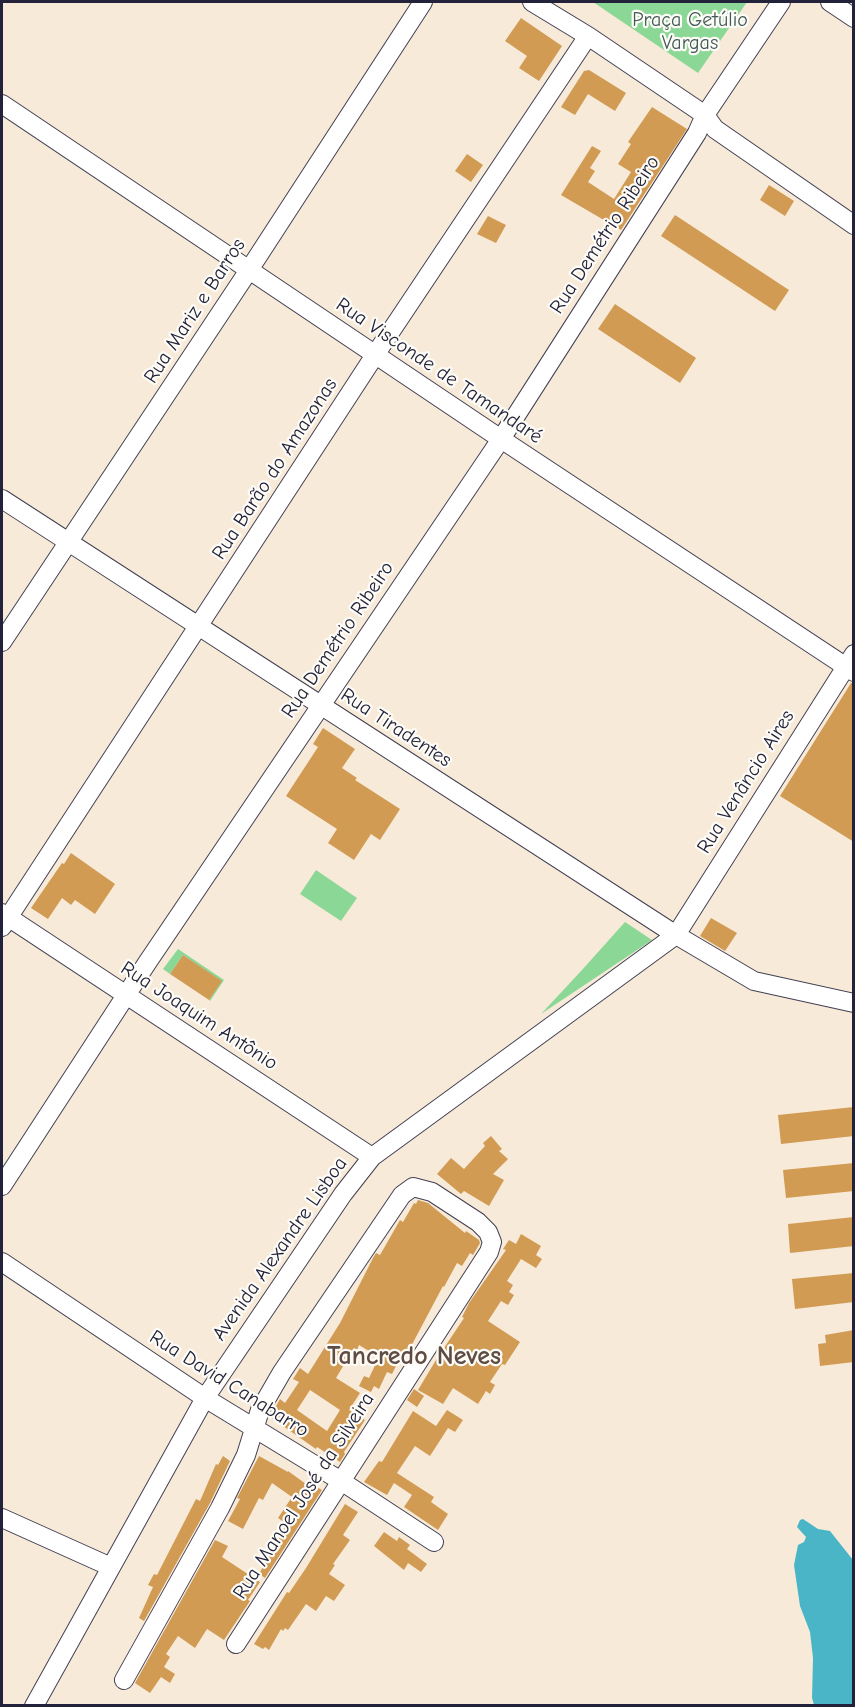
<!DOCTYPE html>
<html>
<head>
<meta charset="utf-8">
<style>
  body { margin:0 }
  #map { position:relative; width:855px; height:1707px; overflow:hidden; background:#f8ead8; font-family:"Comic Neue",sans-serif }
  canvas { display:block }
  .frame { position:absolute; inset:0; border:3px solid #22223b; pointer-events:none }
</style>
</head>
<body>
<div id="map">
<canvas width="855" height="1707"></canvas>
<div class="frame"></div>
</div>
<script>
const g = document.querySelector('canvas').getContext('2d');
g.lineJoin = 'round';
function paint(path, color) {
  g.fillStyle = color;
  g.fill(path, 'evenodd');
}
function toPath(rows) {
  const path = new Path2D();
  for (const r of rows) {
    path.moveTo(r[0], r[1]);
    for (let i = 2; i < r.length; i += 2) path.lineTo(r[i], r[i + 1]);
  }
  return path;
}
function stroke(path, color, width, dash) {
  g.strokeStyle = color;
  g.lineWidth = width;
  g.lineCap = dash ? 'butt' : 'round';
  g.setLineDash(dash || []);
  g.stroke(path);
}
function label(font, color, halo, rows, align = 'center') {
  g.font = font + ' "Comic Neue",sans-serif';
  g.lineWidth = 4.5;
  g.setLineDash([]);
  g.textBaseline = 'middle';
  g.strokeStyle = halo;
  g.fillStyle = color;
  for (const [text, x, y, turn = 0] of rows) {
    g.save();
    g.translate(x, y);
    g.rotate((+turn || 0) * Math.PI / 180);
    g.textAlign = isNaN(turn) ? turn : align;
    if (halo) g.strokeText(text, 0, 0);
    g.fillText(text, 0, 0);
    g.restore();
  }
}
paint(toPath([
  [593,2,747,2,698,73],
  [316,870,357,898,341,921,300,894],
  [625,922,652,940,541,1014,582,970],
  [178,949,224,980,210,1001,209,1000,221,981,183,955,170,974,163,969]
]), '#8bd896');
paint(toPath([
  [803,1519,818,1529,830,1531,853,1560,853,1705,814,1705,812,1698,813,1658,810,1632,800,1606,794,1565,798,1545,804,1542,806,1537,797,1527,800,1520]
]), '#4ab5c6');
paint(toPath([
  [521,18,562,46,539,81,519,68,527,56,505,41],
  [589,70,626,93,615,111,588,94,575,115,561,107,584,71],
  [652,107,687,129,621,230,561,195,592,146,601,151,590,168,595,171,588,182,614,199,631,172,618,164,631,144,628,142],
  [467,154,483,165,471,182,455,171],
  [769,185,794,201,785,216,760,200],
  [675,215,789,290,775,311,661,236],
  [488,216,506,225,496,243,477,234],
  [615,304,696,358,680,383,598,329],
  [851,683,854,683,854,842,780,796],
  [323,728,355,749,342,768,357,778,355,780,400,809,380,840,371,834,354,860,328,843,337,829,286,796,318,747,313,744],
  [71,853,115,884,95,914,75,900,71,905,62,898,48,919,31,908,62,863,64,864],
  [711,918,737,933,725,951,700,936],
  [183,955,222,981,209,1000,170,974],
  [854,1107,854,1136,781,1144,778,1115],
  [491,1136,502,1149,499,1151,508,1159,493,1174,504,1180,489,1206,464,1191,461,1194,437,1174,451,1158,464,1169,485,1146,483,1143],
  [854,1163,854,1191,786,1198,783,1170],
  [418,1200,428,1203,465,1233,466,1231,479,1240,480,1243,473,1255,470,1253,462,1266,457,1263,444,1287,443,1286,407,1354,403,1352,392,1374,387,1372,379,1389,374,1386,371,1392,359,1386,364,1376,369,1378,379,1357,359,1345,357,1350,354,1348,336,1378,360,1393,349,1410,365,1420,344,1452,345,1454,340,1462,317,1447,316,1449,270,1417,280,1399,285,1403,299,1382,293,1379,300,1368,308,1374,340,1323,373,1258,376,1253,380,1255,400,1220,403,1222,414,1203,416,1204],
  [310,1390,340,1410,327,1431,297,1410],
  [854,1217,854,1246,790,1253,788,1224],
  [521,1234,541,1246,536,1255,542,1259,536,1268,521,1259,507,1281,513,1285,509,1292,514,1295,508,1305,501,1301,488,1321,520,1342,505,1365,502,1364,490,1382,495,1385,490,1394,486,1391,478,1404,453,1388,443,1404,418,1390,436,1360,464,1318,462,1317,469,1303,506,1250,503,1249,509,1240,516,1244],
  [854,1273,854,1302,795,1309,792,1279],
  [854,1330,854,1362,820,1366,818,1344,826,1343,825,1335],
  [414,1389,424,1396,417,1407,407,1400],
  [447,1410,463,1420,455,1432,448,1428,430,1456,415,1446,397,1473,434,1497,431,1502,448,1514,438,1530,404,1507,412,1495,394,1483,387,1495,364,1482,379,1461,382,1462,413,1411,436,1426],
  [223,1456,230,1461,210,1503,144,1621,139,1618,153,1587,148,1585,154,1574,157,1575,196,1499,200,1501,216,1464,218,1465],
  [259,1456,288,1472,288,1471,313,1489,315,1486,322,1490,265,1578,259,1574,287,1524,278,1518,292,1497,272,1483,263,1500,259,1498,243,1529,228,1521,240,1499,237,1498],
  [345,1504,358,1512,343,1535,350,1540,333,1564,335,1565,329,1574,345,1585,334,1601,326,1596,316,1611,306,1604,288,1630,285,1628,283,1631,281,1629,269,1650,265,1647,263,1649,254,1644,287,1592,289,1593,306,1568],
  [384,1532,397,1541,399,1537,410,1545,407,1549,427,1564,421,1572,408,1563,404,1570,374,1546],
  [215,1540,228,1546,222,1557,260,1582,248,1600,250,1601,224,1640,207,1629,195,1648,178,1636,166,1654,170,1657,164,1667,175,1674,170,1683,161,1677,150,1693,135,1683]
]), '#d19b54');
const minor = toPath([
  [532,2,588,36,705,115,715,129,854,225],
  [830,2,854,18],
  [2,104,501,439,854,672],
  [2,499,676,935,754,981,854,1003],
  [2,642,249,270,423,2],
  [2,913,372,1157],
  [2,927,375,355,588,36],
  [2,1186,147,963,501,439,697,133,705,115,781,2],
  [2,1262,205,1398,341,1481,434,1542],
  [2,1518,111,1567],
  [124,1680,220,1508,246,1455,260,1410,282,1372,402,1195,413,1187,432,1192,478,1222,488,1232,492,1242,489,1252,236,1644],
  [34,1706,205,1398,343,1194,372,1157,676,935,854,654]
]);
stroke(minor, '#424053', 20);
stroke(minor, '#fff', 18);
label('20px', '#425956', '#fdfcf7', [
  ["Praça Getúlio",690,20],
  ["Vargas",690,43]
]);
label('20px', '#22223b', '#fdfcf7', [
  ["Rua Demétrio Ribeiro",605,235,-57],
  ["Rua Mariz e Barros",195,311,-57],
  ["Rua Visconde de Tamandaré",439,371,34],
  ["Rua Barão do Amazonas",275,469,-57],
  ["Rua Demétrio Ribeiro",338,640,-56],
  ["Rua Tiradentes",396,728,33],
  ["Rua Venâncio Aires",746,782,-58],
  ["Rua Joaquim Antônio",199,1016,33],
  ["Avenida Alexandre Lisboa",280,1249,-55],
  ["Rua David Canabarro",229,1384,32],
  ["Rua Manoel José da Silveira",304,1496,-57]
]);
label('bold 26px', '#5f4c44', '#fdfcf7', [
  ["Tancredo Neves",414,1357]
]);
</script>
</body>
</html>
